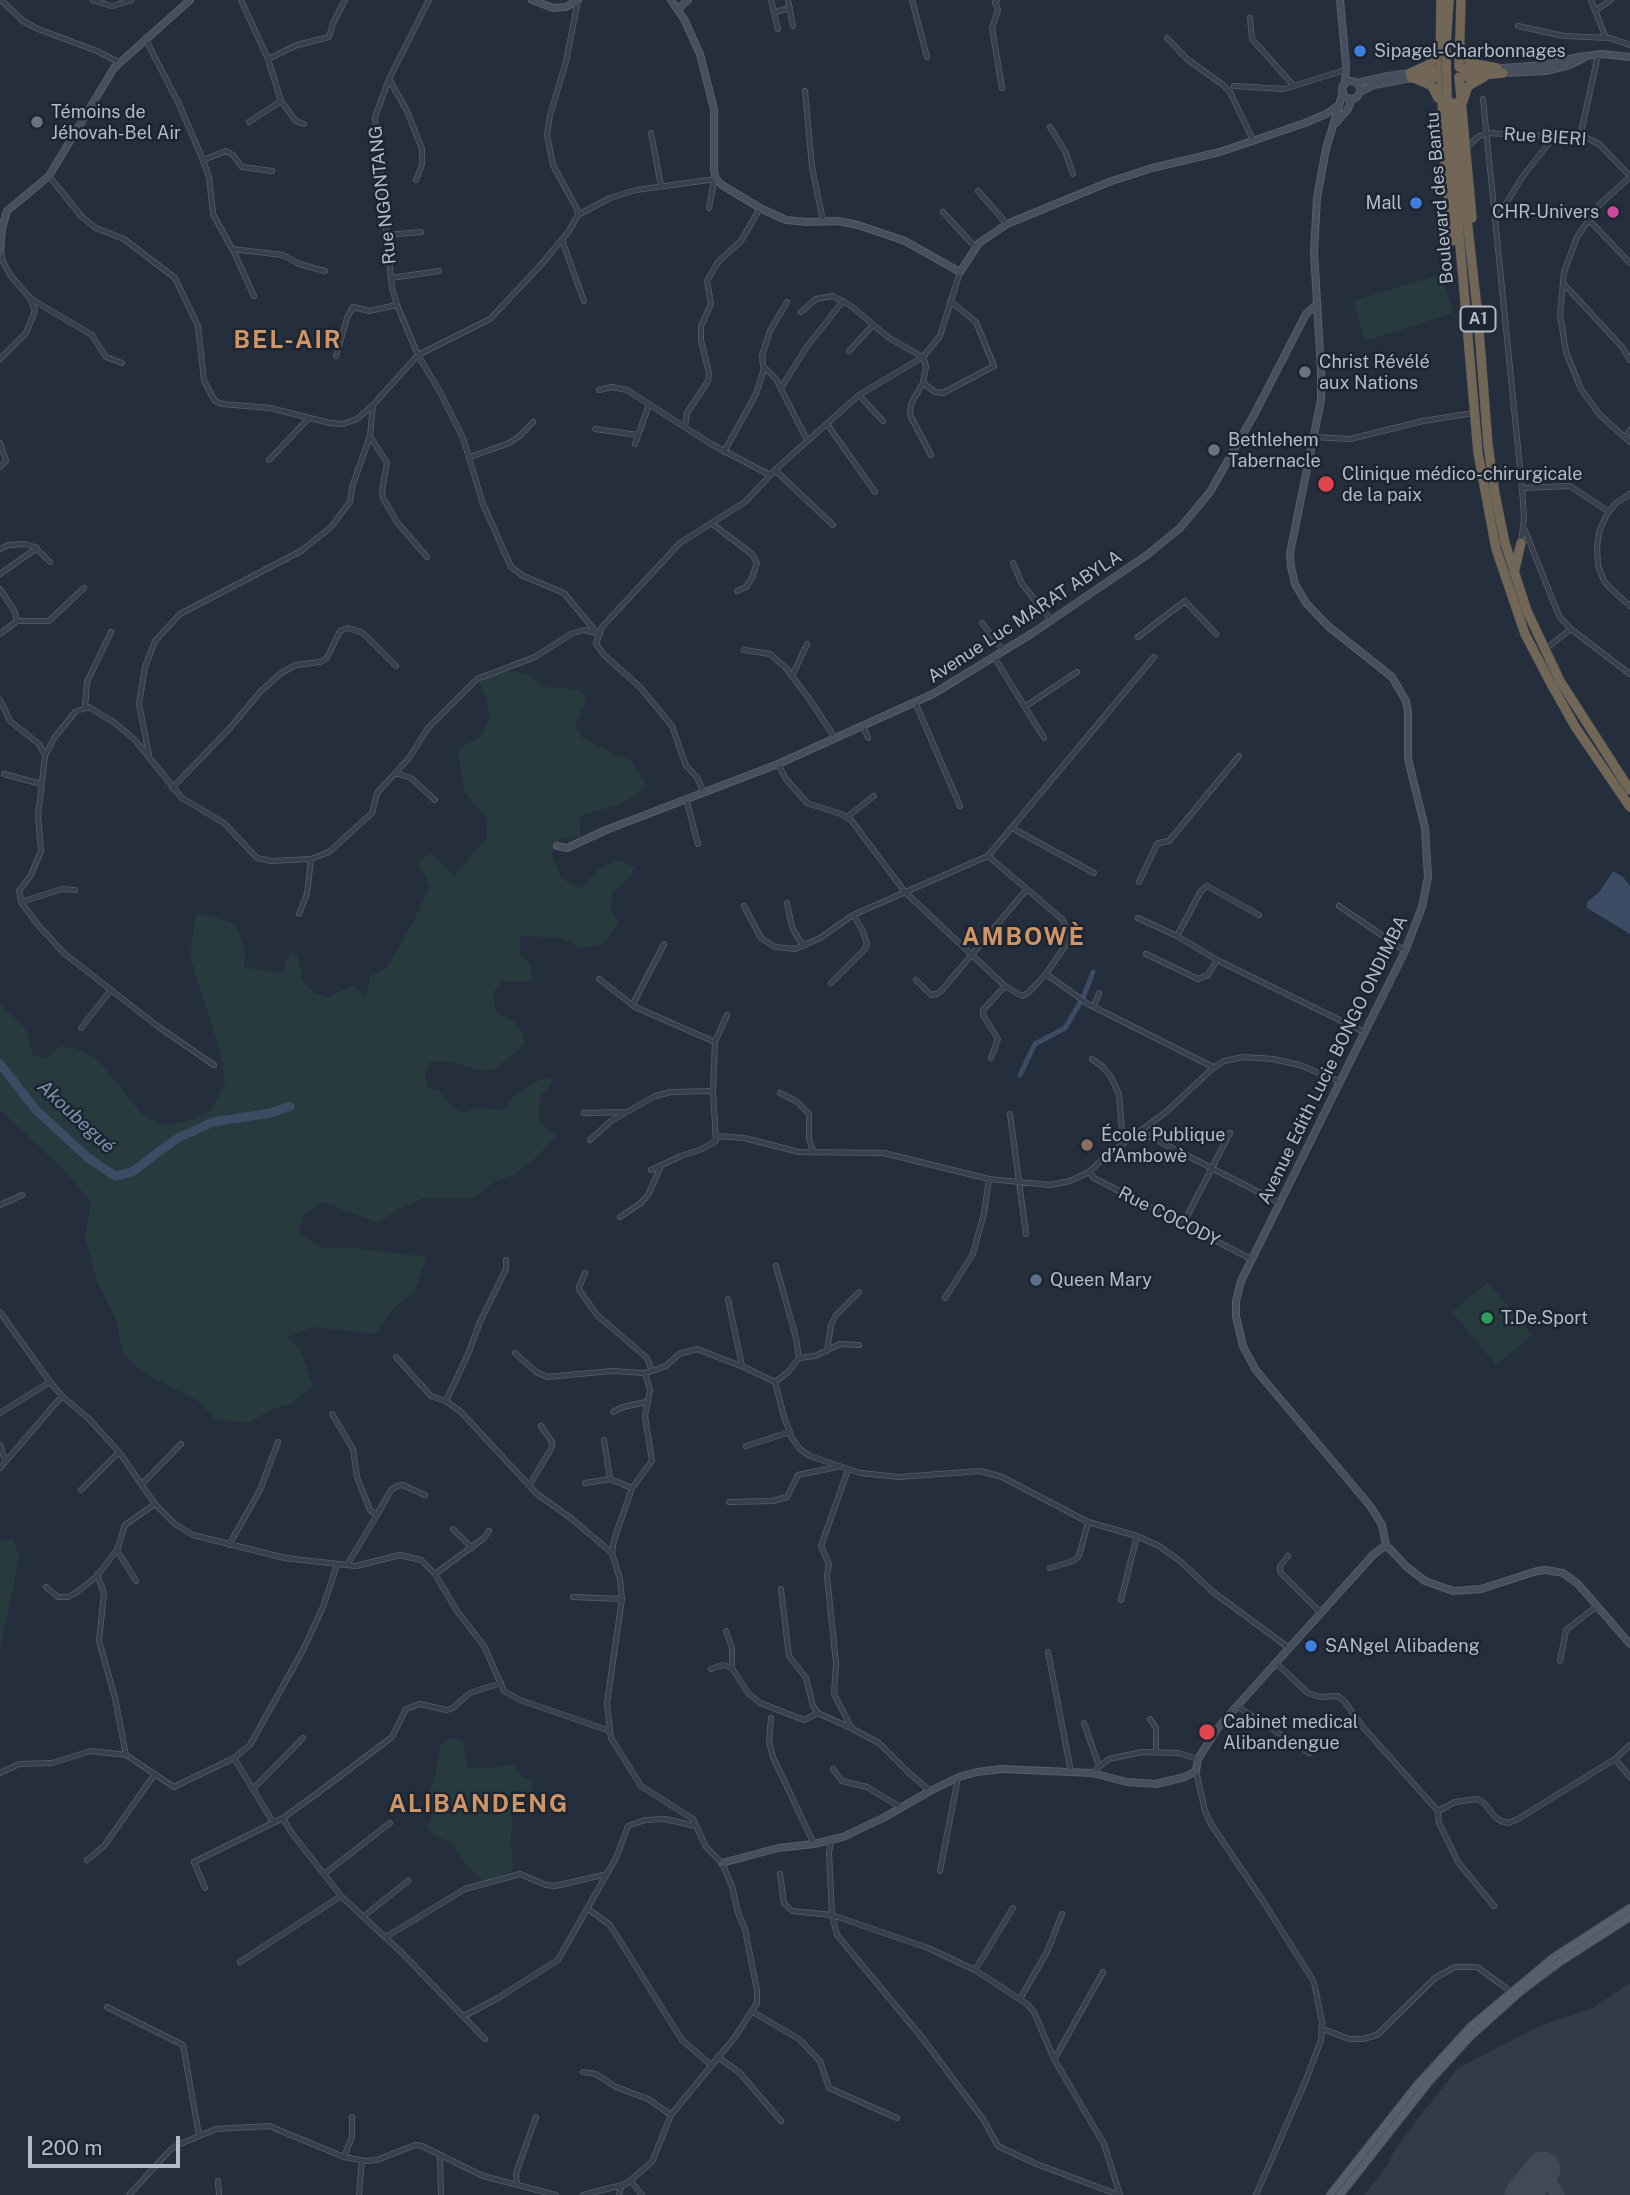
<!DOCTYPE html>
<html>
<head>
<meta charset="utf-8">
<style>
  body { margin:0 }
  #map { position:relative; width:1630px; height:2195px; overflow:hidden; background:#252e3c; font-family:"Public Sans",sans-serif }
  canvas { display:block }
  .scale { position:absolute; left:28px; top:2136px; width:152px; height:32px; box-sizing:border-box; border:4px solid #b4bbc7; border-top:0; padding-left:9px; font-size:21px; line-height:24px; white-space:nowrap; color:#b4bbc7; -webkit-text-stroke:5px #1d2531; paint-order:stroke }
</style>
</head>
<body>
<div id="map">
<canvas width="1630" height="2195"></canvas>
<div class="scale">200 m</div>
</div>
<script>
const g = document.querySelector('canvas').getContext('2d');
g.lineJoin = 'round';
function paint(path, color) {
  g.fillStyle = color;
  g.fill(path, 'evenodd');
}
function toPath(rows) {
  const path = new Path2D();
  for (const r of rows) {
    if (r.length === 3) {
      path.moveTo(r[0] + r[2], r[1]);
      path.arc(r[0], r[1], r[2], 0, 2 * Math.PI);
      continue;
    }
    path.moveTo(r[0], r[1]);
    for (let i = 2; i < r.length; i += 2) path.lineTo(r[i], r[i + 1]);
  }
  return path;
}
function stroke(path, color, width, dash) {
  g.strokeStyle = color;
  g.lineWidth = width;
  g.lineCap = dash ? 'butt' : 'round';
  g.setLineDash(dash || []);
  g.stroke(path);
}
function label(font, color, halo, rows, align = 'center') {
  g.font = font + ' "Public Sans",sans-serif';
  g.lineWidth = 5;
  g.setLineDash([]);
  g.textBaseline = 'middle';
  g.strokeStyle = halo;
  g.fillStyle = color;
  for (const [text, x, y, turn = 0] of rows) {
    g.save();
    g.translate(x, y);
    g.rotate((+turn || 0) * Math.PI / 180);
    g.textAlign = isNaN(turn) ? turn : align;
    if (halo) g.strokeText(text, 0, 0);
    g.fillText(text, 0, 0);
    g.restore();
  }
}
paint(toPath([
  [1630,1983,1630,2195,1364,2195,1391,2161,1389,2159,1407,2133,1458,2068,1544,2024,1591,2009]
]), '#333b49');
paint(toPath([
  [1441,274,1453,313,1365,341,1353,301],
  [507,670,529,674,539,686,581,690,587,700,575,726,582,738,618,756,630,759,647,787,620,805,595,811,579,817,581,837,559,839,557,848,551,852,561,878,580,889,599,869,617,860,635,867,627,880,613,891,610,908,619,923,602,945,581,948,562,938,520,936,521,956,531,964,532,981,502,981,493,993,496,1012,516,1023,522,1032,525,1042,515,1053,493,1070,478,1070,449,1061,430,1062,425,1072,427,1087,439,1091,455,1109,465,1113,475,1108,503,1110,514,1096,541,1079,552,1078,551,1085,542,1094,538,1110,539,1122,557,1135,537,1157,514,1175,494,1182,475,1198,423,1198,395,1211,378,1223,323,1202,304,1214,299,1232,321,1248,355,1248,427,1257,415,1291,396,1306,375,1334,312,1327,287,1337,300,1349,313,1385,293,1403,272,1409,249,1423,215,1419,197,1400,142,1372,123,1353,116,1319,97,1282,85,1237,91,1202,60,1166,0,1110,0,1004,25,1028,33,1055,45,1059,60,1046,77,1049,97,1059,141,1113,161,1125,185,1122,209,1112,225,1085,222,1058,190,956,196,914,216,917,236,925,245,949,244,967,284,974,285,962,291,953,297,954,303,981,314,993,328,997,353,985,366,997,370,976,387,968,413,922,430,886,417,861,431,854,454,875,487,838,487,819,464,791,458,749,480,737,490,718,486,699,478,681],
  [1488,1282,1532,1335,1496,1365,1452,1312],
  [14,1539,19,1559,0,1650,0,1541],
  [450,1738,463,1741,467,1768,499,1767,514,1764,522,1777,531,1780,532,1791,517,1804,512,1814,511,1843,513,1870,485,1883,465,1864,452,1843,432,1834,427,1827,432,1815,427,1802,435,1776,438,1756,441,1745]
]), '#273a3d');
paint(toPath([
  [1613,871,1623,877,1630,886,1630,934,1587,908,1587,902,1600,891]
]), '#3b4c64');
stroke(toPath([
  [1020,1075,1035,1044,1065,1028,1083,998,1093,972]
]), '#3b4c64', 5);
stroke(toPath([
  [0,1064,36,1110,87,1157,115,1176,132,1172,176,1139,213,1122,271,1113,290,1106]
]), '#3b4c64', 9);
stroke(toPath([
  [1512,2195,1519,2185,1535,2178,1543,2179,1551,2184,1558,2195]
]), '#404958', 14);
stroke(toPath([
  [1522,2195,1543,2169]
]), '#404958', 35);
const street = toPath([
  [1,0,23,21,38,29,97,51,118,62],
  [92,0,112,6,132,0],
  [241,0,268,59,281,101,296,121,304,124],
  [429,0,389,79,375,117,392,288,397,305,418,355,440,392,463,438,483,504,511,567,523,576,564,593,596,632],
  [578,0,566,62,550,115,547,135,553,165,577,209,578,215],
  [771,0,778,29],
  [788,0,793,26],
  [912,0,927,57],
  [997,0,995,2,998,10,992,28,1002,88],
  [1591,0,1606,38],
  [1596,10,1611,0],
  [774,12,790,8],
  [1250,18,1252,39,1293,85],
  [1518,26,1564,36,1610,38,1630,45],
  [145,38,179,104,203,160,209,177,213,214,232,249,283,255,299,264,325,271],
  [1167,38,1187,59,1223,85,1230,92,1253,140],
  [268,59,297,45,329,37,333,23,345,0],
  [389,79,407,111,422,149,422,165,416,180],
  [1234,86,1284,89,1345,70],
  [805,91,812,167,823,221],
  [1483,99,1522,488,1524,518,1521,543],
  [249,122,281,101],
  [1050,127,1065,151,1073,174],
  [651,133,661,186],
  [1580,137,1598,55],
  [1466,148,1479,136,1487,133,1587,138,1599,144,1630,176],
  [203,160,226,151,233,155,242,167,272,171],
  [49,176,82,217,96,228,124,239,175,278,198,326,204,381,215,401,222,404,270,408,330,423,343,424,357,419,373,405,418,355,490,319,539,267,569,231,578,215],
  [1630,177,1599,205,1577,237,1564,272,1560,315,1566,352,1581,389,1600,415,1630,442],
  [978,191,1007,224],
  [709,208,714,181],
  [943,212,975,247],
  [578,215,610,198,636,190,716,179],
  [1497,218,1523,176,1554,137],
  [1588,219,1630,263],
  [386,235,421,232],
  [562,240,584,301],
  [233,250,254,296],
  [391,278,439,271],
  [1563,283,1622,347,1630,360],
  [31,299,92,335,106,357,122,363],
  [787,302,770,331,762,355,763,366,776,379,807,440],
  [801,312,816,299,833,296,851,306,889,338,923,357,926,366,923,383,911,404,910,415,931,455],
  [849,351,873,325],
  [336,356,347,318,353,307,369,311,397,305],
  [0,359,26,333,35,311,30,298,11,276,3,262,1,253],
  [923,383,935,392,943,393,994,366,976,322,950,301],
  [781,388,806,348,843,301],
  [599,390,612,387,627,390,711,444,770,475],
  [859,395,883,421],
  [373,405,370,436,387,463,382,490,383,498,397,522,427,557],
  [827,424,875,492],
  [685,427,687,413,708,381,709,373,701,340,701,326,711,304,707,281,718,262,741,241,760,208],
  [595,429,638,435],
  [1314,437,1350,439,1423,421,1473,413],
  [1625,438,1630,430],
  [0,443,6,461,0,467],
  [635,444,649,405],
  [724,452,756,394,764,369],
  [470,457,509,443,521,435,533,422],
  [269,460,308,419],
  [775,470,833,525],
  [1522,488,1570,486,1608,511],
  [1630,494,1616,503,1607,514,1599,532,1597,547,1598,565,1604,581,1610,588,1630,606],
  [711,523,752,554,757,563,752,578,746,587,737,591],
  [1524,528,1559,616,1571,629,1630,674],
  [0,549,9,545,25,544,35,547,50,562],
  [1013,563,1022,584,1051,620],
  [0,574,37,548],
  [0,589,15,612,17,621,0,634],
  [17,621,49,621,84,588],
  [982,623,1004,651],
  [1138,637,1185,601,1216,634],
  [744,650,770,654,785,667,808,697,835,738],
  [1544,650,1571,629],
  [994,657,1044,738],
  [792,676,807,644],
  [0,700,10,721,39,744,45,755],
  [915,702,960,806],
  [1026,706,1077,672],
  [85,707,87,682,111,632],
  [863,725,868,738],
  [149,755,139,704,145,667,155,641,180,614,301,551,331,527,350,502,352,487,370,436],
  [778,764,786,779,807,803,841,814,851,820,905,892,1005,986,1022,996,1028,993,1046,974,1065,946,1069,933,1062,919,988,856],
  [396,773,411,778,435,800],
  [4,774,41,784],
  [172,788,230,728,261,691,281,673,296,665,320,662,327,658,340,631,348,628,363,633,396,666],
  [704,793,697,777,686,766,672,726,640,687,604,655,596,644,602,627,680,543,745,502,777,468,859,395,923,357,940,336,960,272],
  [686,799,698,844],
  [847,817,874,796],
  [1012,828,1094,873],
  [1139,882,1156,846,1158,843,1169,841,1239,756],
  [21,902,62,889,75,890],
  [787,903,792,927,800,941,805,945],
  [744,906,761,938,775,947,795,949,820,938,853,915,988,856,1154,657],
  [1339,906,1405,951],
  [299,914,307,894,311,859],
  [1138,918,1177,936,1217,960,1364,1032],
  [1177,936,1201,891,1207,886,1259,915],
  [1146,954,1198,979,1208,975,1217,960],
  [1046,974,1088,1004,1213,1067],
  [599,979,635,1007,715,1042,713,1091],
  [916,980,931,995,937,994,942,990,1027,889],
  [831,983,864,950,867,944,862,929,853,915],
  [633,1004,664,944],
  [1094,1006,1099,993],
  [81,1028,110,991],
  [715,1042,727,1015],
  [991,1058,998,1039,983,1015,983,1010,1005,986],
  [1092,1059,1103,1067,1111,1077,1119,1094,1123,1144],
  [214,1065,156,1025,65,954,38,925,21,902,19,891,31,875,41,851,38,816,45,756,54,738,76,711,89,707,115,723,135,740,182,798,224,823,257,858,271,861,311,859,329,852,372,813,377,793,409,758,428,728,477,679,535,657,571,634,584,630,600,634],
  [780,1093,796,1101,809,1114,809,1139,813,1151],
  [584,1113,625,1112],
  [1010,1114,1026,1234],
  [1141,1132,1280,1203],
  [716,1136,744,1138,799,1152,884,1153,989,1179,1050,1185,1070,1181,1089,1172,1106,1156,1166,1112,1213,1068,1224,1061,1243,1057,1273,1059,1300,1065,1339,1081],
  [590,1140,611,1121,655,1096,671,1092,713,1091,716,1141,702,1149,681,1156,651,1170],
  [1089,1172,1094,1178,1251,1259],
  [0,1205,22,1195],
  [620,1217,641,1203,648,1195,661,1166],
  [1183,1224,1230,1133],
  [776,1266,796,1338,799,1358,788,1372,775,1382,784,1417,792,1438,800,1449,810,1456,860,1473,899,1477,980,1471,1002,1477,1088,1522,1137,1536,1159,1546,1180,1561,1213,1592,1289,1648],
  [585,1273,579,1287,580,1291,597,1315,647,1358,652,1371,645,1373],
  [945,1298,973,1254,984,1213,989,1179],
  [728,1299,742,1366,775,1382],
  [0,1312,50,1382,62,1396,89,1419,119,1452,155,1504,175,1524,193,1535,285,1558,356,1566,400,1555,421,1560,435,1574,457,1611,484,1646,504,1691,520,1700,610,1731,611,1738,641,1786,693,1819,706,1847,722,1863,732,1886,738,1913,745,1929,757,1991,757,2003,735,2037,671,2115,652,2162,626,2184,583,2195],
  [827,1351,831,1325,836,1315,859,1292],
  [515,1353,536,1372,547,1377,612,1371,645,1373,650,1390,645,1416,652,1461,632,1488,614,1540,612,1553],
  [396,1357,431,1396,446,1401,461,1412,537,1494,572,1519,612,1553,620,1579,622,1599,607,1703,610,1731],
  [799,1358,815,1356,840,1344,859,1345],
  [652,1371,666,1366,679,1354,697,1349,741,1366],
  [446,1401,468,1354,480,1322,506,1269,506,1260],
  [613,1412,623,1407,646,1402],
  [0,1413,50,1382],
  [332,1414,353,1449,357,1477,370,1510,377,1515,347,1565],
  [604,1440,610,1479,632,1488],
  [0,1445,5,1460],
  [746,1446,790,1432],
  [0,1468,62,1396],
  [848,1470,821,1546,829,1564,827,1576,836,1663,834,1694,851,1727],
  [585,1483,610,1479],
  [142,1484,181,1444],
  [529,1486,552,1447,552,1442,541,1426],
  [81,1490,119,1452],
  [729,1502,773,1501,787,1497,798,1475,837,1467],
  [377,1515,391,1490,397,1486,403,1485,425,1495],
  [453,1529,472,1548],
  [229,1545,260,1490,278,1442],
  [117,1550,136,1581],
  [1288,1556,1280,1566,1280,1572,1320,1612],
  [1050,1568,1073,1561,1079,1556,1088,1522],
  [97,1574,104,1593,99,1641,115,1698,126,1755],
  [435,1574,484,1538,489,1531],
  [46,1587,58,1597,68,1597,77,1592,96,1577,117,1550,125,1525,155,1504],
  [781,1589,789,1656,806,1678,813,1706,818,1713,851,1728,879,1743,909,1773,930,1791],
  [573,1597,622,1599],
  [1121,1600,1137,1536],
  [726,1631,732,1648,732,1668],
  [1048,1652,1071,1772],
  [1560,1661,1566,1630,1597,1606],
  [1276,1663,1308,1693,1320,1697,1338,1696,1345,1702,1362,1726,1438,1811],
  [711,1669,723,1665,732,1668,748,1693,760,1703,804,1720,818,1713],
  [1237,1706,1309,1753],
  [771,1718,769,1742,773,1757,814,1844],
  [1150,1719,1156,1728,1156,1752],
  [1084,1723,1099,1766],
  [234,1758,273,1822],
  [1615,1759,1630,1777],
  [833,1769,842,1781,867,1787,900,1807],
  [1196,1771,1205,1811,1211,1824,1263,1901,1314,1982,1322,2022,1321,2040,1306,2080,1256,2195],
  [0,1773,19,1764,52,1763,91,1751,126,1755,174,1787,234,1758,250,1745,303,1650,323,1607,337,1565],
  [1092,1773,1109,1759,1142,1752,1179,1753,1198,1759],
  [253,1789,303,1738],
  [283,1818,291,1832,341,1896,402,1953,485,2039],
  [831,1841,829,1853,832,1915,837,1935,924,2040,983,2119,998,2146,1034,2163,1119,2195],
  [87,1860,104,1846,154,1775],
  [940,1871,958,1778],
  [324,1874,390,1823],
  [780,1874,784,1903,792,1911,832,1915,928,1948,975,1970,1027,2004,1034,2012,1054,2059,1104,2144,1120,2195],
  [205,1888,194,1862,283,1818,315,1795,392,1737,406,1709,420,1704,447,1710,453,1708,470,1693,501,1683],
  [1494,1906,1458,1862,1439,1823,1438,1811,1455,1802,1477,1799,1484,1803,1495,1817,1501,1821,1508,1823,1518,1819,1615,1759,1630,1745],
  [588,1909,610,1925,682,2040,711,2065],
  [364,1916,408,1881],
  [386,1937,465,1889,520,1874,546,1885,555,1886,607,1874],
  [240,1962,341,1896],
  [975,1970,1013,1908],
  [1020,1999,1047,1952,1062,1914],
  [107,2007,183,2045,199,2135],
  [753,2012,799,2039,820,2061,829,2088,897,2118],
  [464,2016,498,1998,558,1960,616,1858,628,1826,645,1820,665,1819,696,1826],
  [1323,2029,1349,2039,1363,2039,1377,2035,1435,1978,1455,1967,1477,1967,1510,1991],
  [718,2057,740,2073,781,2121],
  [1055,2058,1103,1972],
  [583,2072,596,2074,616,2087,648,2099,671,2115],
  [440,2155,441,2195],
  [344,2157,352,2137,352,2117],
  [218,2181,219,2195],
  [631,2181,642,2195],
  [517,2185,516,2173,536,2117],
  [129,2195,171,2149,180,2144,216,2129,269,2126,344,2157,366,2161,377,2160,415,2145,422,2146,483,2176,556,2195],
  [359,2195,362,2160],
  [619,2195,621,2187]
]);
const secondary = toPath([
  [532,0,553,8,566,7,578,0],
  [671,0,684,19,700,54,714,109,714,171,716,179,722,185,760,208,786,220,807,222,838,221,858,225,905,241,960,272,979,243,1007,224,1109,182,1152,168,1220,152,1305,123,1326,114,1339,105],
  [1340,0,1346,65,1345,84],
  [678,9,688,0],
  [1503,68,1544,65,1578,57,1602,54,1630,57],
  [1503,73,1546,71,1570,65,1584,58],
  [1351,90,9],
  [1357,83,1388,76,1410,73],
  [1343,92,1326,149,1317,198,1314,252,1321,370,1321,400,1290,553,1291,567,1295,584,1306,603,1328,626,1392,677,1406,701,1408,712,1408,759,1425,828,1428,877,1422,907,1405,951,1241,1281,1236,1301,1236,1316,1243,1346,1255,1369,1371,1507,1382,1525,1386,1545],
  [1360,92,1374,85,1411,78],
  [1336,123,1348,109,1352,99],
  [0,253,2,228,7,211,49,176,114,68,190,0],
  [557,846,567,848,606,830,778,764,933,694,1031,634,1147,555,1180,528,1210,492,1255,413,1306,314,1317,304],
  [1386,1545,1407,1567,1425,1581,1453,1591,1481,1589,1537,1571,1546,1570,1563,1573,1578,1584,1630,1644],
  [722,1863,778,1848,814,1844,843,1837,883,1818,930,1791,959,1777,977,1772,1002,1769,1092,1773,1127,1782,1156,1784,1185,1777,1196,1771,1198,1759,1217,1729,1237,1706,1373,1555,1386,1545]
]);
const primary = toPath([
  [1330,2195,1417,2085,1470,2027,1554,1957,1630,1908],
  [1340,2195,1429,2082,1469,2038,1520,1992,1560,1962,1630,1917]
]);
const highway = toPath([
  [1461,0,1459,67,1477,70],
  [1459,44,1468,59,1476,64,1497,68],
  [1446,47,1449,0],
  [1410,73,1430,64,1436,48],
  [1426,73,1440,69,1441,0],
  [1411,78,1441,77,1445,164,1453,241],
  [1416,79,1432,86,1438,98],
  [1447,94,1478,453,1496,549,1525,634,1550,682,1576,728,1630,807],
  [1463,101,1468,86,1484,77],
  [1454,103,1478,317,1488,445,1495,494,1505,543,1527,611,1560,681,1630,790],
  [1472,218,1459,77,1503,73],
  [1514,573,1521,543]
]);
stroke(street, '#565e6a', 6);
stroke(secondary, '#565e6a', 8);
stroke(primary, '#414955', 9);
stroke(highway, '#434b57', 10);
stroke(street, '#38404c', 4.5);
stroke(secondary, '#474f5f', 6);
stroke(primary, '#565f6c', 7);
stroke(highway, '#726756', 9);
const highwayBridge = toPath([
  [1446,50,1447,94]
]);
stroke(highwayBridge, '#434b57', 10, []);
stroke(highwayBridge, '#726756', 9);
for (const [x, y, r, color] of [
  [1360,51,7,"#3f7fe0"],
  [37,122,7,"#6b7280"],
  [1416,203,7,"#3f7fe0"],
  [1613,212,7,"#d1479c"],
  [1305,372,7,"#6b7280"],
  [1214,450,7,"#6b7280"],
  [1326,484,9,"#e0444e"],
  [1087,1145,7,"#8d6e63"],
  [1036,1280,7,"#5c6f8a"],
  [1487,1318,7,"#2e9e5b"],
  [1311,1646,7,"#3f7fe0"],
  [1207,1732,9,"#e0444e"]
]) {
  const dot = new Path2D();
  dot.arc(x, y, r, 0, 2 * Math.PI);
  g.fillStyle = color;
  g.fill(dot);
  stroke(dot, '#1d2531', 2.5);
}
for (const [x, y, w] of [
  [1478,319,35]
]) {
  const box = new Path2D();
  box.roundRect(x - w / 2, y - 12.5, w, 25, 5);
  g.fillStyle = '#1d2531';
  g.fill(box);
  stroke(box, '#b4bbc7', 2);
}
label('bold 16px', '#b4bbc7', null, [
  ["A1",1478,319]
]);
label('18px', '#b4bbc7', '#1d2531', [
  ["Sipagel-Charbonnages",1374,51],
  ["Témoins de",51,112],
  ["Jéhovah-Bel Air",51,133],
  ["Mall",1402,203,"right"],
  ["CHR-Univers",1599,212,"right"],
  ["Christ Révélé",1319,362],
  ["aux Nations",1319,383],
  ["Bethlehem",1228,440],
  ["Tabernacle",1228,461],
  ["Clinique médico-chirurgicale",1342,474],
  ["de la paix",1342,495],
  ["École Publique",1101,1135],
  ["d’Ambowè",1101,1156],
  ["Queen Mary",1050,1280],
  ["T.De.Sport",1501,1318],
  ["SANgel Alibadeng",1325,1646],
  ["Cabinet medical",1223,1722],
  ["Alibandengue",1223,1743]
], 'left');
label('18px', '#b4bbc7', '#1d2531', [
  ["Rue BIERI",1545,137,4],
  ["Rue NGONTANG",383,195,-96],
  ["Boulevard des Bantu",1440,198,-95],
  ["Avenue Luc MARAT ABYLA",1025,617,-33],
  ["Avenue Edith Lucie BONGO ONDIMBA",1333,1060,-64],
  ["Rue COCODY",1169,1217,27]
]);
label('italic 19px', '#7d92ad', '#1d2531', [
  ["Akoubegué",76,1117,43]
]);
g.letterSpacing = '2px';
label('bold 24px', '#cf9567', '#1d2531', [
  ["BEL-AIR",288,341],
  ["AMBOWÈ",1024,938],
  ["ALIBANDENG",479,1805]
]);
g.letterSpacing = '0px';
</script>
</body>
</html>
